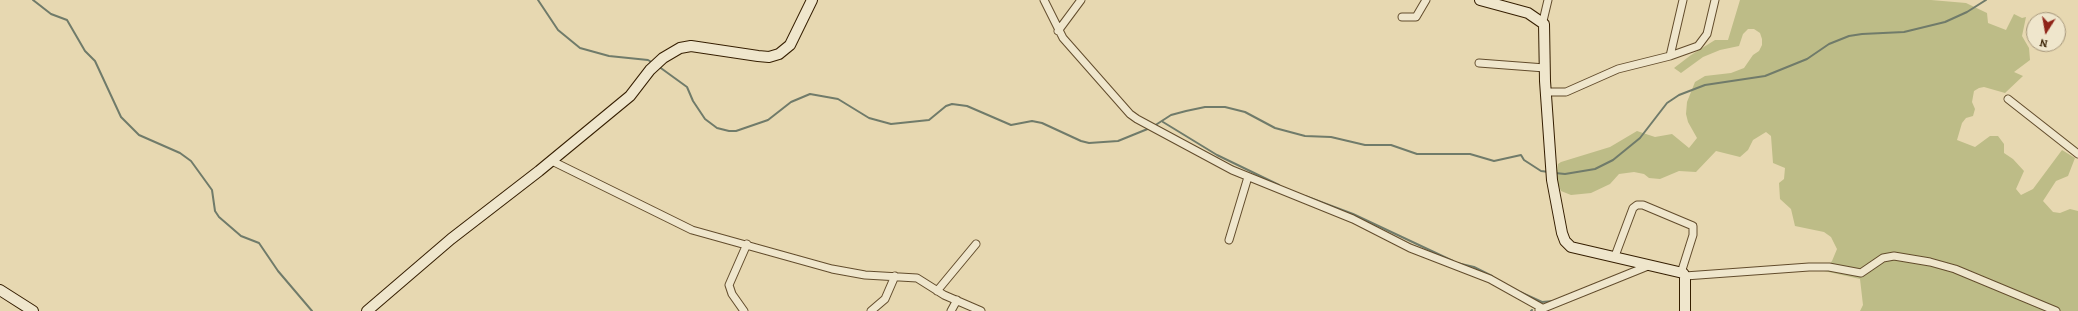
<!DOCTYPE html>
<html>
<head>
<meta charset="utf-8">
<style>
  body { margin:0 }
  #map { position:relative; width:2078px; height:311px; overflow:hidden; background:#e7d8b1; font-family:Alegreya,serif }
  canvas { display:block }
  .north { position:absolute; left:2026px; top:12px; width:40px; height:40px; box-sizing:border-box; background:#efe6cc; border:1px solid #a5967a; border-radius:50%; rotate:191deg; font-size:11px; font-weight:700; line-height:16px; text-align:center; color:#351e00 }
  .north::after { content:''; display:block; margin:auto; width:14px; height:18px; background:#8f2418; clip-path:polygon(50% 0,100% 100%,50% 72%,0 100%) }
</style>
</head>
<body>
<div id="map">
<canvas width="2078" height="311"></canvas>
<div class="north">N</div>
</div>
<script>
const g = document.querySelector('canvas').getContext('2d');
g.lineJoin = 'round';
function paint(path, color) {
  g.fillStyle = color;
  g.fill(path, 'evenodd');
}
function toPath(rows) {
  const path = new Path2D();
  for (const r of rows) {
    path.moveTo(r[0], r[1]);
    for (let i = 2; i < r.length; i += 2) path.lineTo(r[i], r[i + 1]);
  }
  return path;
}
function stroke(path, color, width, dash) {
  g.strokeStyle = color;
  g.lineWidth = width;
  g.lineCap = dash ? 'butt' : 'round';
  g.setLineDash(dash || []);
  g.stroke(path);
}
paint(toPath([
  [1740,0,1931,0,1966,3,1987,13,1988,23,2006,30,2014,14,2022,18,2026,17,2022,36,2029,48,2030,60,2014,72,2023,76,2005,93,1984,87,1979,88,1974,91,1972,102,1975,109,1973,116,1966,118,1962,123,1957,140,1975,147,1990,136,1998,136,2004,144,2004,153,2013,159,2024,171,2016,189,2021,195,2033,189,2062,150,2075,158,2068,176,2056,181,2043,201,2053,212,2060,213,2070,209,2078,211,2078,311,1860,311,1863,305,1860,279,1824,271,1832,261,1837,249,1831,237,1824,232,1795,226,1791,209,1780,199,1779,183,1784,179,1785,168,1773,163,1771,136,1766,132,1753,140,1748,150,1740,157,1716,151,1696,172,1679,171,1660,179,1649,178,1644,174,1634,172,1619,174,1610,184,1591,193,1571,195,1561,191,1556,179,1558,164,1561,162,1610,147,1637,131,1655,137,1672,134,1689,148,1697,138,1688,122,1686,114,1687,102,1695,82,1705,76,1731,73,1744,68,1753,55,1759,51,1762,45,1762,39,1760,33,1754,29,1748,29,1743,34,1739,46,1720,50,1703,57,1681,73,1674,68,1691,55,1715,40,1728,40]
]), '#bdbc87');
stroke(toPath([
  [33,0,51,14,67,20,85,51,95,61,121,117,139,135,180,153,191,161,212,190,215,211,219,217,241,236,259,243,278,271,312,311],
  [538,0,558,30,580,48,609,56,648,60,653,63],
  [658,66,687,87,693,101,705,119,717,128,729,131,736,131,768,120,791,102,810,94,838,99,869,118,891,124,929,120,946,106,952,104,967,106,1011,125,1032,121,1042,123,1081,141,1089,143,1118,141,1150,128],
  [1163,122,1217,155,1279,185],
  [1154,126,1171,115,1186,111,1205,107,1225,107,1245,112,1275,128,1305,136,1331,137,1365,145,1391,145,1417,154,1470,154,1494,161,1521,155,1524,160,1541,171,1549,172],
  [1555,173,1565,174,1595,169,1613,160,1640,138,1667,103,1679,95,1705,85,1765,76,1807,59,1829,44,1849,36,1862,34,1904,32,1945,22,1967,12,1986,0],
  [1305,196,1353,214,1453,261],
  [1457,263,1474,267,1492,276],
  [1520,292,1542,302,1554,301],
  [1531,311,1532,310]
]), '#707b6a', 2);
const street = toPath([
  [1044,0,1063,38,1130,114,1137,119,1232,170,1353,219,1410,248,1490,279,1542,308],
  [1402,17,1416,17,1426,0],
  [1543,21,1548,0],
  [1058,31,1081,0],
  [1670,56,1683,0],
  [1479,63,1545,68],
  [1546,92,1566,92,1618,69,1670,56,1698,46,1707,34,1715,0],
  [2008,99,2078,154],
  [552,161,692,230,832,269,865,275,917,278,944,295,981,311],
  [1229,240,1248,177],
  [1615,256,1633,208,1637,205,1643,205,1693,226,1693,235,1681,273],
  [1685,276,1809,267,1829,267,1861,273,1883,258,1894,256,1930,262,1955,269,2056,311],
  [937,291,976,244],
  [1539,310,1648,266],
  [744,311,732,294,729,285,747,244],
  [871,311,885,299,895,276],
  [951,311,957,300]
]);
const secondary = toPath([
  [1480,0,1528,13,1544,24,1545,81,1552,180,1562,233,1565,241,1571,247,1683,273,1685,276,1685,311],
  [0,290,33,311],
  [367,311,451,239,539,171,630,96,650,70,663,58,680,48,691,46,758,56,769,57,779,54,790,45,812,0]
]);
stroke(street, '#624c2c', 9);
stroke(secondary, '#351e00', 12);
stroke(street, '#efe6cc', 7);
stroke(secondary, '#efe6cc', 10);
</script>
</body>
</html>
